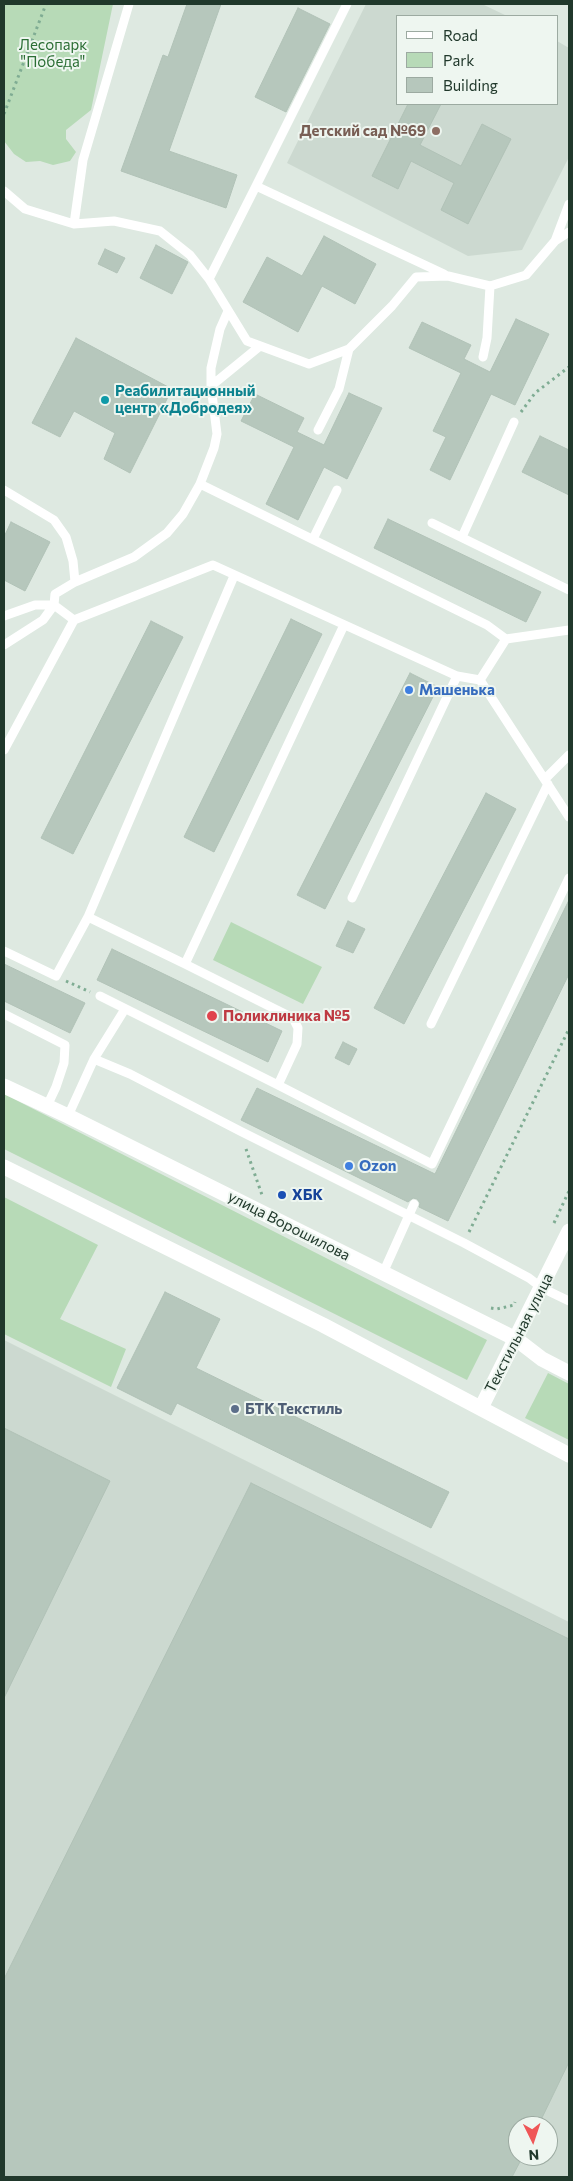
<!DOCTYPE html>
<html>
<head>
<meta charset="utf-8">
<style>
  body { margin:0 }
  #map { position:relative; width:573px; height:2181px; overflow:hidden; background:#dee9e1; font-family:Commissioner,sans-serif }
  canvas { display:block }
  .frame { position:absolute; inset:0; border:5px solid #20382b; pointer-events:none }
  .legend { position:absolute; left:396px; top:15px; width:162px; height:90px; box-sizing:border-box; background:#eef6f0; border:1px solid #9caaa1; margin:0; padding:6px 9px; list-style:none; font-size:15px; color:#20382b }
  .legend li { display:flex; align-items:center; gap:10px; height:25px }
  .legend b { width:25px; border:1px solid #9caaa1 }
  .north { position:absolute; left:508px; top:2116px; width:50px; height:50px; box-sizing:border-box; background:#eef6f0; border:1px solid #9caaa1; border-radius:50%; rotate:176deg; font-size:14px; font-weight:700; line-height:20px; text-align:center; color:#20382b }
  .north::after { content:''; display:block; margin:auto; width:18px; height:22px; background:#ef5657; clip-path:polygon(50% 0,100% 100%,50% 72%,0 100%) }
</style>
</head>
<body>
<div id="map">
<canvas width="573" height="2181"></canvas>
<div class="frame"></div>
<ul class="legend">
<li><b style="height:6px;background:#fff"></b>Road</li>
<li><b style="height:14px;background:#b7dab7"></b>Park</li>
<li><b style="height:14px;background:#b6c7bc"></b>Building</li>
</ul>
<div class="north">N</div>
</div>
<script>
const g = document.querySelector('canvas').getContext('2d');
g.lineJoin = 'round';
function paint(path, color) {
  g.fillStyle = color;
  g.fill(path, 'evenodd');
}
function toPath(rows) {
  const path = new Path2D();
  for (const r of rows) {
    path.moveTo(r[0], r[1]);
    for (let i = 2; i < r.length; i += 2) path.lineTo(r[i], r[i + 1]);
  }
  return path;
}
function stroke(path, color, width, dash) {
  g.strokeStyle = color;
  g.lineWidth = width;
  g.lineCap = dash ? 'butt' : 'round';
  g.setLineDash(dash || []);
  g.stroke(path);
}
function label(font, color, halo, rows, align = 'center') {
  g.font = font + ' Commissioner,sans-serif';
  g.lineWidth = 4;
  g.setLineDash([]);
  g.textBaseline = 'middle';
  g.strokeStyle = halo;
  g.fillStyle = color;
  for (const [text, x, y, turn = 0] of rows) {
    g.save();
    g.translate(x, y);
    g.rotate((+turn || 0) * Math.PI / 180);
    g.textAlign = isNaN(turn) ? turn : align;
    if (halo) g.strokeText(text, 0, 0);
    g.fillText(text, 0, 0);
    g.restore();
  }
}
paint(toPath([
  [366,4,482,4,507,16,397,16,397,104,557,104,557,41,569,48,569,157,522,250,468,256,287,163],
  [4,1340,569,1622,569,2177,4,2177],
  [518,2126,548,2126,548,2156,518,2156]
]), '#ccd9d0');
paint(toPath([
  [4,4,113,4,91,110,66,130,66,139,76,152,70,161,53,165,40,161,26,162,14,154,4,141],
  [231,922,322,967,303,1004,213,960],
  [4,1094,487,1340,467,1380,4,1149],
  [4,1197,98,1245,60,1319,126,1349,111,1387,4,1334],
  [548,1373,569,1384,569,1440,525,1418]
]), '#b7dab7');
const building = toPath([
  [187,4,221,4,169,151,237,175,226,208,121,171,163,55,168,57,187,4],
  [298,8,330,24,286,112,255,97,298,8],
  [408,104,441,104,420,145,461,166,482,124,511,139,468,224,441,210,454,183,411,161,398,189,372,176,408,104],
  [324,236,376,264,355,304,322,286,298,332,243,302,267,257,302,276,324,236],
  [156,245,188,262,172,294,140,278,156,245],
  [105,249,125,258,117,273,98,264,105,249],
  [516,319,549,334,515,405,491,394,450,480,430,470,446,437,433,431,461,373,409,348,422,322,471,345,464,359,490,372,516,319],
  [76,338,172,389,130,473,104,459,115,433,74,411,60,437,32,423,76,338],
  [349,393,382,408,347,479,324,467,298,520,266,504,294,447,241,421,255,394,304,418,297,432,324,445,349,393],
  [540,436,569,450,569,495,522,472,540,436],
  [388,519,541,592,526,622,374,548,388,519],
  [11,522,50,542,25,591,4,580,4,537,11,522],
  [291,619,322,634,214,852,184,837,291,619],
  [151,621,183,637,73,854,41,838,151,621],
  [410,673,438,687,325,909,297,895,410,673],
  [486,793,516,809,404,1024,374,1008,486,793],
  [569,900,569,974,448,1221,419,1207,420,1203,417,1199,413,1198,408,1202,241,1120,257,1088,435,1174,569,900],
  [348,921,365,929,353,953,336,946,348,921],
  [112,949,282,1031,268,1062,97,980,112,949],
  [4,964,85,1003,70,1033,4,1001,4,964],
  [343,1042,357,1049,349,1065,335,1058,343,1042],
  [165,1292,220,1319,196,1368,449,1492,431,1528,177,1403,171,1415,117,1388,165,1292],
  [4,1428,110,1481,4,1698,4,1428],
  [251,1483,569,1639,569,2062,538,2126,518,2126,518,2156,523,2156,512,2177,4,2177,4,1979,251,1483]
]);
paint(building, '#b6c7bc');
stroke(building, '#b1c2b7', 1);
stroke(toPath([
  [4,114,46,4],
  [521,412,535,393,569,367],
  [66,981,90,992],
  [246,1149,262,1195],
  [554,1223,569,1191],
  [469,1232,569,1029],
  [491,1308,497,1309,514,1305,515,1302]
]), '#7fac93', 3, [2.5, 4]);
stroke(toPath([
  [256,186,347,4],
  [4,191,25,209,74,224,114,221,160,231,190,255,209,279,247,341,309,364,349,349,392,306,416,277,448,276,490,286,526,275,555,241,569,232],
  [74,224,83,160,129,4],
  [555,241,569,204],
  [209,279,256,186,444,274],
  [228,311,220,329,211,368,211,386,217,434,214,448,200,484,487,625,506,639],
  [483,357,487,338,490,286],
  [211,386,260,346],
  [318,430,339,389,349,349],
  [4,490,54,520,66,537,73,561,75,582],
  [432,523,569,590],
  [462,537,514,422],
  [313,539,337,490],
  [4,616,35,605,54,605],
  [74,620,54,605,55,594,75,582,134,557,167,533,183,514,200,484],
  [4,645,43,620,54,605],
  [480,680,506,639,569,630],
  [4,750,74,620,213,565,457,676,480,680,569,817],
  [545,779,569,755],
  [352,898,457,676],
  [88,917,234,576],
  [4,951,56,976,88,917,185,964,293,1018,298,1028,297,1044,278,1085],
  [185,964,344,625],
  [100,996,278,1085,432,1164,569,878],
  [4,1014,65,1045,64,1063,56,1087,47,1106],
  [431,1024,548,784],
  [94,1059,130,1074,240,1131,464,1243,529,1278,542,1288,569,1301],
  [68,1116,94,1059,125,1009],
  [383,1273,414,1204]
]), '#fff', 9);
stroke(toPath([
  [4,1086,68,1116,516,1339,542,1359,569,1373],
  [4,1167,323,1325,569,1455],
  [481,1408,569,1231]
]), '#fff', 15);
for (const [x, y, r, color] of [
  [436,131,5,"#8d6e63"],
  [105,400,5,"#0f9aa8"],
  [409,690,5,"#3f7fe0"],
  [212,1016,6,"#e0444e"],
  [349,1166,5,"#3f7fe0"],
  [282,1195,5,"#1a4fb4"],
  [235,1409,5,"#5c6f8a"]
]) {
  const dot = new Path2D();
  dot.arc(x, y, r, 0, 2 * Math.PI);
  g.fillStyle = color;
  g.fill(dot);
  stroke(dot, '#eef6f0', 2);
}
label('15px', '#2b6e34', '#eef6f0', [
  ["Лесопарк",53,45],
  ["\"Победа\"",53,62]
]);
label('bold 15px', '#785e54', '#eef6f0', [
  ["Детский сад №69",426,131]
], 'right');
label('bold 15px', '#0d838f', '#eef6f0', [
  ["Реабилитационный",115,391],
  ["центр «Добродея»",115,408]
], 'left');
label('bold 15px', '#366cbe', '#eef6f0', [
  ["Машенька",419,690],
  ["Ozon",359,1166]
], 'left');
label('bold 15px', '#be3a42', '#eef6f0', [
  ["Поликлиника №5",223,1016]
], 'left');
label('bold 15px', '#164399', '#eef6f0', [
  ["ХБК",292,1195]
], 'left');
label('15px', '#20382b', '#eef6f0', [
  ["улица Ворошилова",289,1226,27],
  ["Текстильная улица",519,1333,-63]
]);
label('bold 15px', '#4e5e75', '#eef6f0', [
  ["БТК Текстиль",245,1409]
], 'left');
</script>
</body>
</html>
